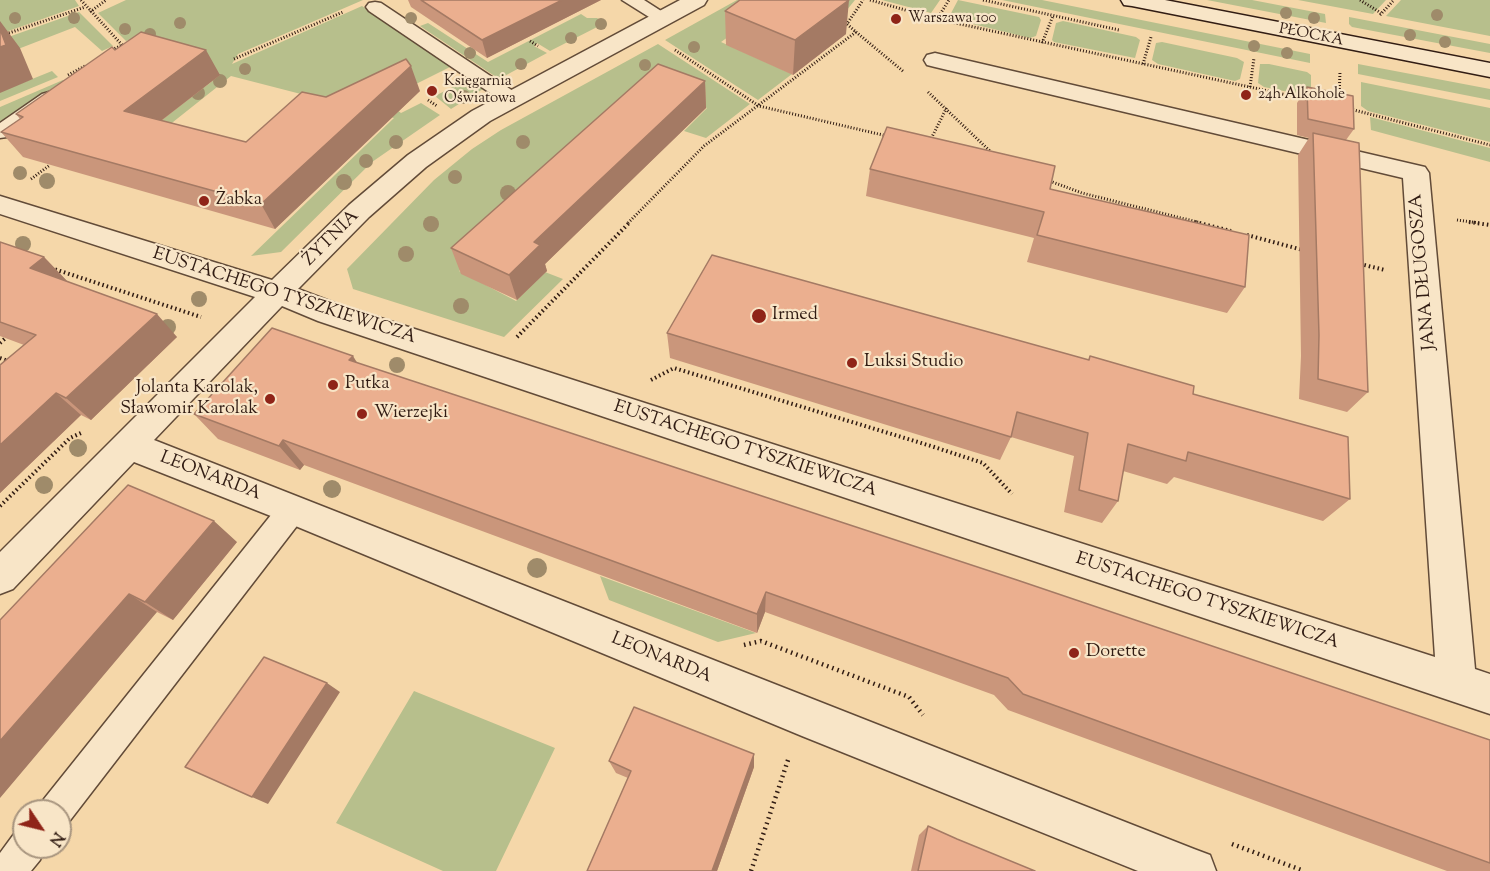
<!DOCTYPE html>
<html>
<head>
<meta charset="utf-8">
<style>
  body { margin:0 }
  #map { position:relative; width:1490px; height:871px; overflow:hidden; background:#f5d7a9; font-family:"Sorts Mill Goudy",serif }
  canvas { display:block }
  .north { position:absolute; left:12px; top:799px; width:60px; height:60px; box-sizing:border-box; background:#f8e5c7; border:2px solid #a8957f; border-radius:50%; rotate:125deg; font-size:16px; font-weight:700; line-height:24px; text-align:center; color:#311c13 }
  .north::after { content:''; display:block; margin:auto; width:21px; height:27px; background:#8f2418; clip-path:polygon(50% 0,100% 100%,50% 72%,0 100%) }
</style>
</head>
<body>
<div id="map">
<canvas width="1490" height="871"></canvas>
<div class="north">N</div>
</div>
<script>
const g = document.querySelector('canvas').getContext('2d');
g.lineJoin = 'round';
function paint(path, color) {
  g.fillStyle = color;
  g.fill(path, 'evenodd');
}
function toPath(rows) {
  const path = new Path2D();
  for (const r of rows) {
    path.moveTo(r[0], r[1]);
    for (let i = 2; i < r.length; i += 2) path.lineTo(r[i], r[i + 1]);
  }
  return path;
}
function stroke(path, color, width, dash) {
  g.strokeStyle = color;
  g.lineWidth = width;
  g.lineCap = dash ? 'butt' : 'round';
  g.setLineDash(dash || []);
  g.stroke(path);
}
function label(font, color, halo, rows, align = 'center') {
  g.font = font + ' "Sorts Mill Goudy",serif';
  g.lineWidth = 4.5;
  g.setLineDash([]);
  g.textBaseline = 'middle';
  g.strokeStyle = halo;
  g.fillStyle = color;
  for (const [text, x, y, turn = 0] of rows) {
    g.save();
    g.translate(x, y);
    g.rotate((+turn || 0) * Math.PI / 180);
    g.textAlign = isNaN(turn) ? turn : align;
    if (halo) g.strokeText(text, 0, 0);
    g.fillText(text, 0, 0);
    g.restore();
  }
}
paint(toPath([
  [0,0,75,0,79,6,0,34],
  [126,0,363,0,238,54,232,64,362,6,452,66,384,100,401,113,421,103,440,115,372,162,281,252,251,256,394,118,231,76,168,126,133,116,206,86,220,75,158,57,138,37,126,41,98,13],
  [737,0,855,0,833,27,774,4,721,42,792,74,758,100,665,40],
  [882,0,940,0,931,13],
  [958,0,1039,17,1041,20,1036,36,1030,38,952,19,949,17],
  [1002,0,1042,0,1310,54,1310,63],
  [1207,0,1252,0,1325,14,1326,23],
  [1298,0,1386,0,1373,14],
  [1401,0,1490,0,1490,36,1386,16],
  [79,12,113,46,102,51,75,27,0,56,0,40],
  [581,14,587,18,597,18,605,23,550,51,537,43,534,46,547,53,499,79,420,26,428,23,488,62],
  [1349,17,1490,44,1490,53,1352,27,1349,24],
  [1063,21,1136,37,1140,40,1135,58,1054,42,1052,40,1056,23],
  [1162,42,1237,58,1244,62,1240,79,1235,81,1158,64,1152,60,1156,43],
  [658,44,750,104,706,138,684,131,707,108,661,91,459,271,516,301,545,272,563,279,504,337,353,289,347,269,434,180,472,149,501,130],
  [1260,64,1269,64,1307,72,1311,75,1311,94,1308,96,1264,87,1258,83],
  [1358,64,1490,89,1490,100,1358,74],
  [52,71,58,77,0,101,0,92],
  [470,78,483,89,451,109,435,96],
  [63,80,66,82,0,126,0,107],
  [1361,82,1490,108,1490,142,1368,111,1361,106],
  [1370,117,1490,148,1490,162,1371,130],
  [600,576,756,633,718,642,609,600],
  [414,691,555,748,496,871,443,871,336,823]
]), '#b7bf8c');
const lane = toPath([
  [622,0,644,0,672,18,669,22,663,23,657,22,622,0],
  [375,2,381,3,519,95,522,99,519,103,512,105,505,103,369,11,366,7,369,3,375,2],
  [49,92,56,94,59,98,56,102,7,137,0,138,0,123,42,94,49,92],
  [293,496,303,500,307,509,303,518,68,823,60,827,60,811,38,811,44,799,283,500,293,496],
  [24,830,24,847,45,847,40,860,31,871,0,871,0,853,14,834,24,830]
]);
const street = toPath([
  [680,0,707,0,704,5,490,121,426,167,369,217,298,289,340,305,1435,657,1403,178,935,67,927,65,924,60,927,55,935,53,1425,167,1429,173,1475,669,1490,674,1490,714,318,321,282,306,154,440,1194,849,1210,855,1216,871,1138,871,802,736,281,520,134,462,13,589,0,594,0,552,255,297,0,214,0,196,272,280,349,205,408,155,472,111,680,0]
]);
const secondary = toPath([
  [1121,0,1165,0,1490,63,1490,77,1132,6,1124,5,1121,0]
]);
stroke(lane, '#624b38', 3);
stroke(street, '#624b38', 3);
stroke(secondary, '#311c13', 3);
stroke(toPath([
  [81,0,123,46],
  [870,0,937,19,1305,99],
  [983,0,1119,30],
  [1360,0,1381,13],
  [90,12,106,0],
  [1380,15,1394,0],
  [937,19,949,0],
  [856,32,904,72],
  [6,34,85,7],
  [530,41,538,46],
  [1042,43,1053,16],
  [112,50,122,45],
  [675,50,759,106,887,136],
  [234,59,343,12],
  [1143,64,1151,37],
  [68,75,85,66],
  [1250,87,1254,58],
  [928,92,992,153],
  [1339,98,1340,72],
  [428,100,437,106],
  [1350,109,1490,145],
  [930,141,947,107],
  [31,179,50,165],
  [1047,180,1082,193,1201,223],
  [1457,220,1479,223],
  [628,223,704,146,856,32,847,24,863,0]
]), '#311c13', 3, [1, 2]);
stroke(toPath([
  [1195,222,1231,231],
  [1469,222,1490,225],
  [1247,235,1303,250],
  [1360,264,1385,270],
  [51,268,201,317],
  [517,337,630,222],
  [0,343,8,336],
  [0,358,11,362],
  [651,380,674,368,931,446,983,463,1012,494],
  [0,506,70,438,81,433]
]), '#311c13', 4, [1.5, 3]);
stroke(toPath([
  [744,645,761,641,909,697,923,715],
  [1232,844,1304,871],
  [751,871,789,757]
]), '#311c13', 4.5, [1.5, 4]);
paint(lane, '#f8e5c7');
paint(street, '#f8e5c7');
paint(secondary, '#f8e5c7');
g.fillStyle = '#9f8b6a';
for (const [x, y, r] of [
  [1286,13,6],
  [1437,15,6],
  [15,18,6],
  [74,18,6],
  [411,18,6],
  [1314,18,6],
  [180,23,6],
  [601,24,6],
  [125,29,6],
  [150,34,6],
  [1410,35,6],
  [571,38,6],
  [1445,42,6],
  [1254,46,6],
  [694,47,6],
  [470,53,6],
  [1287,53,6],
  [521,64,6],
  [645,65,6],
  [245,69,6],
  [220,81,7],
  [198,93,7],
  [464,97,7],
  [396,142,7],
  [523,142,7],
  [366,161,7],
  [20,173,7],
  [455,177,7],
  [47,181,8],
  [344,182,8],
  [508,193,8],
  [431,224,8],
  [23,244,8],
  [406,254,8],
  [199,299,8],
  [461,306,8],
  [168,327,8],
  [397,365,8],
  [78,448,9],
  [44,485,9],
  [332,489,9],
  [537,568,10]
]) {
  g.beginPath();
  g.arc(x, y, r, 0, 2 * Math.PI);
  g.fill();
}
paint(toPath([
  [408,0,601,0,487,58,411,7],
  [725,11,846,34,793,75,726,45],
  [220,75,161,121,246,142,326,97,420,91,275,229,23,157,1,132,20,119,16,114],
  [705,81,706,108,545,264,547,271,517,300,461,274,451,248],
  [1307,87,1354,129,1346,140,1368,392,1347,412,1299,399,1301,356,1298,155,1309,138,1297,135,1297,103],
  [870,169,1050,189,1245,287,1227,313,1027,262,1034,238,866,196],
  [0,242,44,257,67,281,177,337,91,420,81,415,0,493,0,365,24,345,0,336],
  [667,333,1088,360,1090,356,1193,394,1350,499,1323,521,1174,477,1167,484,1123,471,1118,501,1102,523,1064,512,1074,456,1011,437,1000,460,670,358],
  [358,363,1490,740,1490,871,1447,871,1008,710,994,695,765,612,757,633,304,465,300,470,218,439,194,414],
  [237,542,173,620,157,612,0,620],
  [754,754,754,767,717,871,587,871,628,778,616,773,609,761],
  [928,826,957,839,1035,871,911,871,919,835]
]), '#ca967b');
paint(toPath([
  [562,0,601,0,487,58,482,40],
  [849,0,846,34,793,75,795,40],
  [0,21,20,48,33,79,0,93],
  [206,50,220,75,141,136,124,111],
  [411,66,420,91,275,229,261,204],
  [705,81,706,108,545,264,547,271,517,300,509,275,534,242],
  [44,257,67,281,30,268],
  [157,314,177,337,91,420,66,398],
  [353,356,369,382,349,360],
  [56,393,81,415,0,493,0,445],
  [283,440,304,465,300,470,279,446],
  [214,521,237,542,173,620,145,602],
  [766,592,765,612,757,633,757,614],
  [129,594,157,612,0,798,0,741],
  [327,683,340,692,268,804,252,797],
  [754,754,754,767,717,871,712,871]
]), '#a47a64');
const building = toPath([
  [421,0,562,0,482,40,421,0],
  [740,0,849,0,795,40,725,11,740,0],
  [0,29,6,45,0,47,0,29],
  [141,32,206,50,124,111,246,142,302,92,326,97,406,59,411,66,261,204,1,132,23,117,16,114,112,47,115,50,141,32],
  [658,64,705,81,534,242,540,245,509,275,451,248,658,64],
  [1307,87,1353,96,1354,129,1308,119,1307,87],
  [887,127,1055,166,1050,189,1249,235,1245,287,1037,235,1044,212,870,169,887,127],
  [1313,133,1359,143,1368,392,1318,379,1319,335,1313,133],
  [0,242,44,257,30,268,157,314,66,398,56,393,0,445,0,365,36,335,0,322,0,242],
  [712,255,1089,360,1090,356,1194,386,1193,394,1348,437,1350,499,1188,452,1186,461,1128,444,1118,501,1079,490,1088,433,1017,412,1011,437,667,333,712,255],
  [272,328,353,356,349,360,1017,580,1490,740,1490,863,1023,694,1008,678,766,592,757,614,283,440,279,446,194,414,272,328],
  [128,485,214,521,145,602,129,594,0,741,0,620,128,485],
  [264,657,327,683,252,797,185,767,264,657],
  [634,707,754,754,712,871,587,871,631,771,609,761,634,707],
  [928,826,957,839,1035,871,918,871,928,826]
]);
paint(building, '#ebaf8f');
stroke(building, '#a47a64', 1.5);
for (const [x, y, r, color] of [
  [896,19,6,"#8f2418"],
  [432,91,6,"#8f2418"],
  [1246,95,6,"#8f2418"],
  [204,201,6,"#8f2418"],
  [759,316,8,"#8f2418"],
  [852,363,6,"#8f2418"],
  [333,385,6,"#8f2418"],
  [270,399,6,"#8f2418"],
  [362,414,6,"#8f2418"],
  [1074,653,6,"#8f2418"]
]) {
  const dot = new Path2D();
  dot.arc(x, y, r, 0, 2 * Math.PI);
  g.fillStyle = color;
  g.fill(dot);
  stroke(dot, '#f8e5c7', 2);
}
label('15px', '#311c13', '#f8e5c7', [
  ["Warszawa 100",908,19],
  ["Księgarnia",444,82],
  ["Oświatowa",444,99],
  ["24h Alkohole",1258,95]
], 'left');
label('15px', '#311c13', '#f8e5c7', [
  ["PŁOCKA",1311,36,11]
]);
label('18px', '#311c13', '#f8e5c7', [
  ["Żabka",216,201],
  ["Irmed",772,316],
  ["Luksi Studio",864,363],
  ["Putka",345,385],
  ["Jolanta Karolak,",258,389,"right"],
  ["Sławomir Karolak",258,410,"right"],
  ["Wierzejki",374,414],
  ["Dorette",1086,653]
], 'left');
label('18px', '#311c13', '#f8e5c7', [
  ["ŻYTNIA",332,239,-45],
  ["JANA DŁUGOSZA",1424,272,-95],
  ["EUSTACHEGO TYSZKIEWICZA",284,297,18],
  ["EUSTACHEGO TYSZKIEWICZA",745,450,18],
  ["LEONARDA",210,477,21],
  ["EUSTACHEGO TYSZKIEWICZA",1207,602,18],
  ["LEONARDA",661,659,22]
]);
</script>
</body>
</html>
